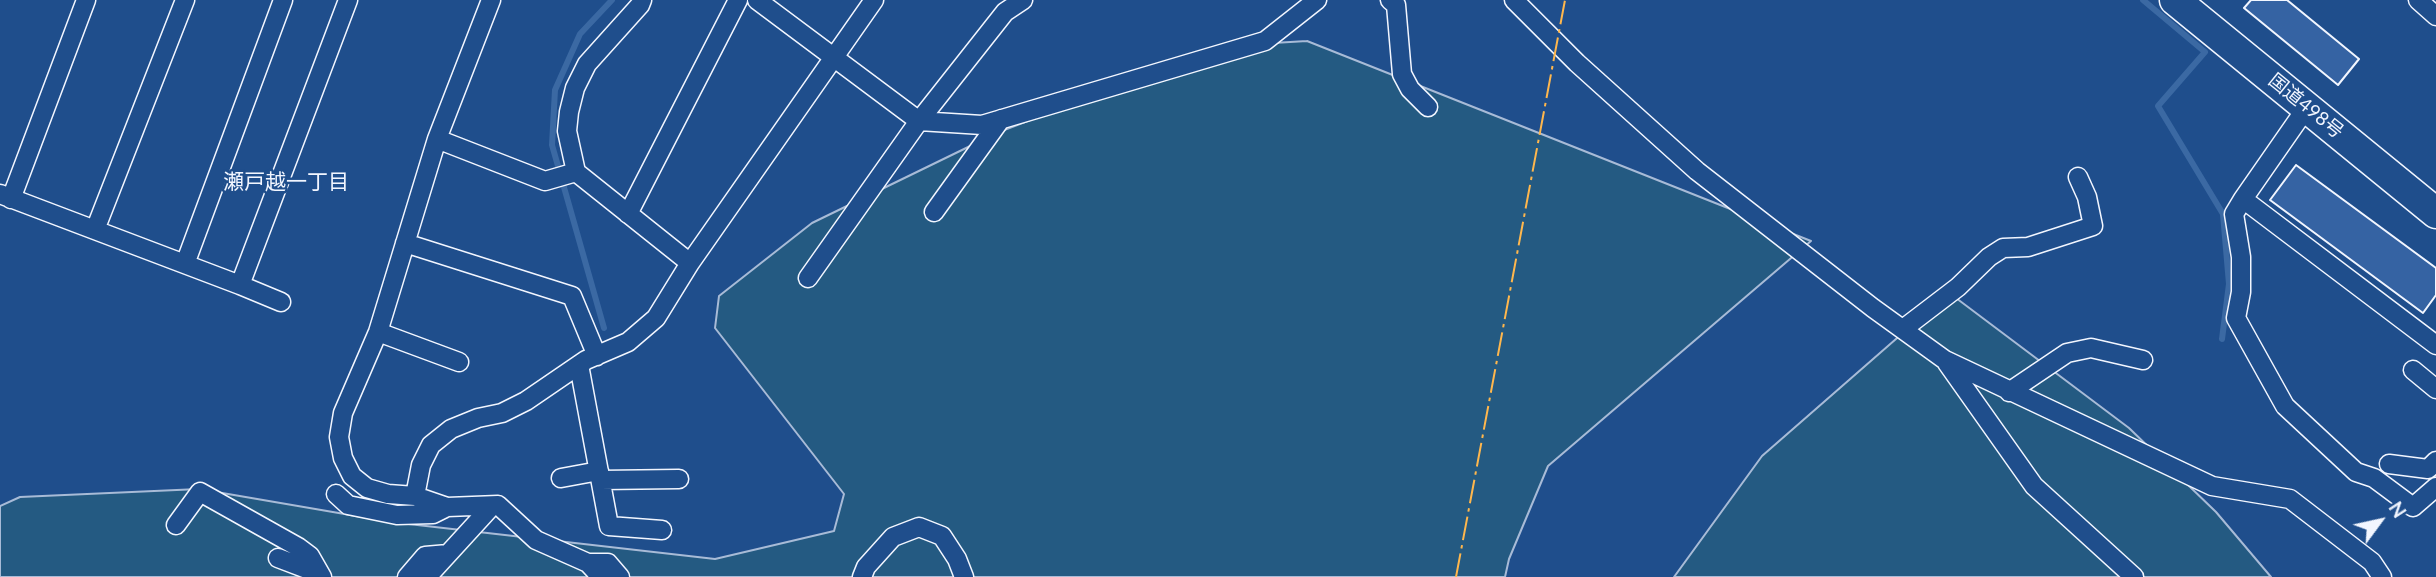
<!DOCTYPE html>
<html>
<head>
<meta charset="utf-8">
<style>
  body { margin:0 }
  #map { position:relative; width:2436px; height:577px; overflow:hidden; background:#1f4e8c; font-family:Lato,sans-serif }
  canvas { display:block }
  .north { position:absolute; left:2345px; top:486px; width:70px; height:70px; -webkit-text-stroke:5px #1f4e8c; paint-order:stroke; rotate:57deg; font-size:19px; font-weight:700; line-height:28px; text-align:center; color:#f2f6ff }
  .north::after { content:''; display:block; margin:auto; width:24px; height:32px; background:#f2f6ff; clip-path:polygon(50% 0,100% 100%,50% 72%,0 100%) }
</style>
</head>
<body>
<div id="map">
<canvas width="2436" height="577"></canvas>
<div class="north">N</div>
</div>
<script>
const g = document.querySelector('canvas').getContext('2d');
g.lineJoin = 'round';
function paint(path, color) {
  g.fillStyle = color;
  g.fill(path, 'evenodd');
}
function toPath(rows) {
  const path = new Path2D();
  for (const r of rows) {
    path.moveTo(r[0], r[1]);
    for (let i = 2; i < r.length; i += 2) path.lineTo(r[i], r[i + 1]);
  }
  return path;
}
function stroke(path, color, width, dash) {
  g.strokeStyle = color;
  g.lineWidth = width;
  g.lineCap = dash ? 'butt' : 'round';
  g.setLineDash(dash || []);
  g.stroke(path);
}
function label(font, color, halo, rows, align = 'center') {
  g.font = font + ' Lato,"Noto Sans JP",sans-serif';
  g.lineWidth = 5;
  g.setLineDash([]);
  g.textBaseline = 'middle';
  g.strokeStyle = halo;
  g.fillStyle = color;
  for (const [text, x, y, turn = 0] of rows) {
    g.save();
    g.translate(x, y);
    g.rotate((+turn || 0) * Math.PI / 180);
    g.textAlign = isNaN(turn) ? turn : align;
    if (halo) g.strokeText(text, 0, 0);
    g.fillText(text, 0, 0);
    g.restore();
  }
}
const green = toPath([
  [1307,41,1811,241,1548,466,1509,559,1505,577,0,577,0,506,20,497,199,489,391,522,715,559,834,531,844,494,715,328,719,296,812,223,999,132,1223,46,1307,41],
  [1952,295,2129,428,2216,512,2271,577,1674,577,1762,456,1904,332,1952,295]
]);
paint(green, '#245a82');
stroke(green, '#a8bbd7', 2);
stroke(toPath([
  [2143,0,2205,52,2158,106,2223,214,2229,284,2222,339],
  [604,328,552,145,555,90,580,34,612,0]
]), '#3b69a3', 6);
const building = toPath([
  [2251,0,2287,0,2359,59,2338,85,2244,8,2251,0],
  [2296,165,2436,268,2436,295,2423,313,2270,200,2296,165]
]);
paint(building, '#3563a3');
stroke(building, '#f2f6ff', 2);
const minor = toPath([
  [491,0,437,139,378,332,343,413,339,437,343,458,352,476,367,488,388,494,415,496,447,507,498,505,536,540,588,563,601,577],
  [757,0,919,121,982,125,1265,41,1317,0],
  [1390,0,1396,5,1402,74,1410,89,1428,107],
  [1514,0,1577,63,1697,171,1873,308,1945,360,2212,486,2290,499,2372,562,2382,577],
  [2418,0,2436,16],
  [2307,107,2243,199,2436,345],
  [437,139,545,181,576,172,690,263],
  [576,172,567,131,569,112,575,88,587,64,640,5,642,0],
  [0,194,240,285,348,0],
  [11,199,86,0],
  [2243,199,2234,214,2241,257,2241,292,2236,318,2285,406,2356,472,2374,478,2413,507,2436,487],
  [934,212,1001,119],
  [628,214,738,0],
  [95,230,185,0],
  [405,243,572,296,597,356],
  [185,264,283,0],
  [808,278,919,121,1005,12,1023,0],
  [240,285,281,302],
  [1903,329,1958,287,1989,257,2003,248,2028,247,2093,226,2087,197,2078,177],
  [378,332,459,362],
  [1947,363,2034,486,2134,577],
  [579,365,609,526,662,530],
  [2413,370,2436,389],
  [2009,392,2067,353,2091,348,2143,360],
  [2389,464,2428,469,2436,461],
  [561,478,599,471],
  [601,480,679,479],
  [336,494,348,505,397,515,433,514,447,507],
  [415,496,421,465,431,445,451,429,478,418,502,413,526,401,586,360,628,342,656,318,690,263,874,0],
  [176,525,200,492,298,547,310,556,322,577],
  [278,558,320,574],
  [588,563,608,563,620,577],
  [407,577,425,556,448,554],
  [427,577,492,506],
  [862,577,866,567,893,537,919,527,942,536,957,559,964,577]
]);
const trunk = toPath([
  [2175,0,2436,213]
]);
stroke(minor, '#f2f6ff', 21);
stroke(trunk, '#f2f6ff', 33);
stroke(minor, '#1f4e8c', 18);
stroke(trunk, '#1f4e8c', 30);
stroke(toPath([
  [1456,577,1565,0]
]), '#ffb74d', 2, [24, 5, 3.5, 5]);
label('19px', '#f2f6ff', '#1f4e8c', [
  ["国道498号",2306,106,39]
]);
label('21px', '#f2f6ff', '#1f4e8c', [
  ["瀬戸越一丁目",286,182]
]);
</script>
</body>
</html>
